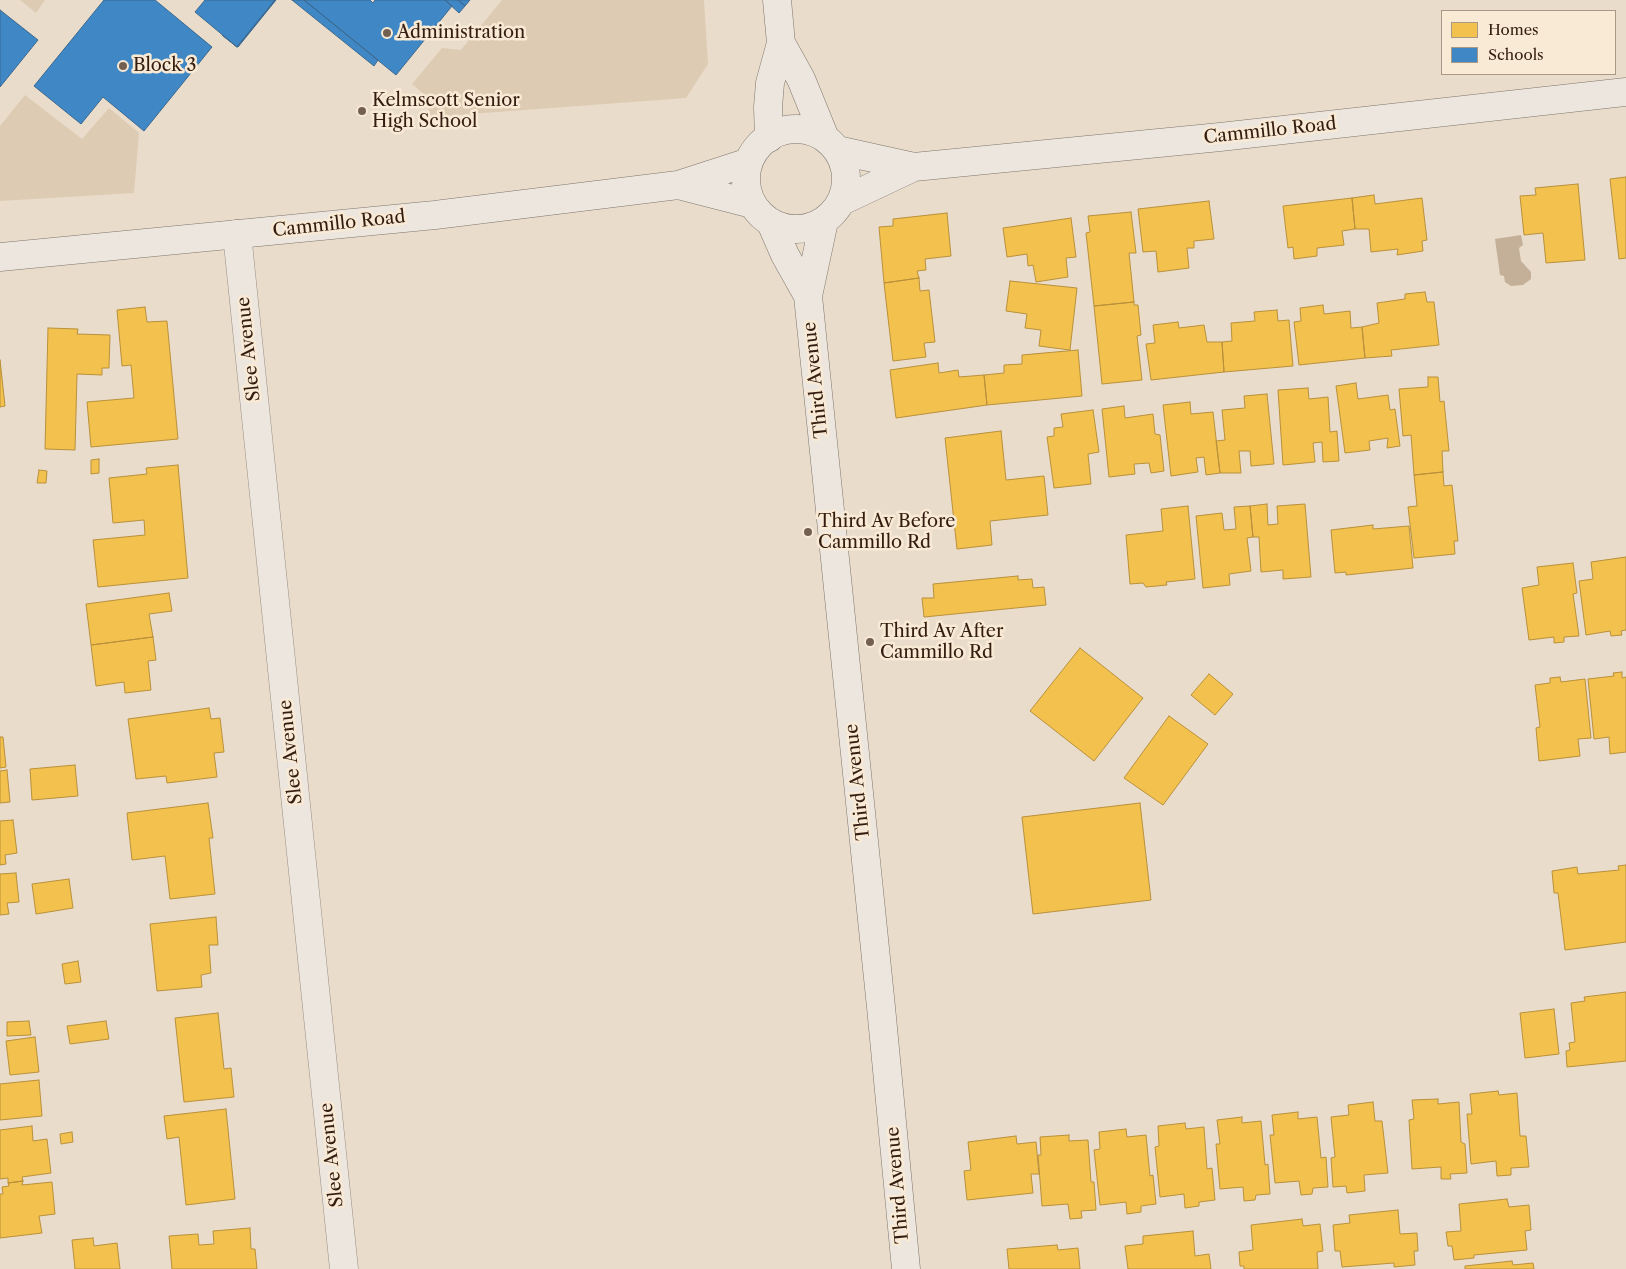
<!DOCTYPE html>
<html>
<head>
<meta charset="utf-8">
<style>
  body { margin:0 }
  #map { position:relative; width:1626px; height:1269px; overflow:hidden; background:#e9dccb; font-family:"Libre Caslon Text",serif }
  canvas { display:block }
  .legend { position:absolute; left:1441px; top:10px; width:175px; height:65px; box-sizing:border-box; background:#f9ead5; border:1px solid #aa9886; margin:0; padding:6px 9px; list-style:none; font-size:15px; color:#341d10 }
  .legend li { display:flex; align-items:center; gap:10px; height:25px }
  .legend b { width:25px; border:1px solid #aa9886 }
</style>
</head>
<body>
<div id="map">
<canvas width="1626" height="1269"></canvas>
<ul class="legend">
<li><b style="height:14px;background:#f2c14e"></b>Homes</li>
<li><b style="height:14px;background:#3f88c5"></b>Schools</li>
</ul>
</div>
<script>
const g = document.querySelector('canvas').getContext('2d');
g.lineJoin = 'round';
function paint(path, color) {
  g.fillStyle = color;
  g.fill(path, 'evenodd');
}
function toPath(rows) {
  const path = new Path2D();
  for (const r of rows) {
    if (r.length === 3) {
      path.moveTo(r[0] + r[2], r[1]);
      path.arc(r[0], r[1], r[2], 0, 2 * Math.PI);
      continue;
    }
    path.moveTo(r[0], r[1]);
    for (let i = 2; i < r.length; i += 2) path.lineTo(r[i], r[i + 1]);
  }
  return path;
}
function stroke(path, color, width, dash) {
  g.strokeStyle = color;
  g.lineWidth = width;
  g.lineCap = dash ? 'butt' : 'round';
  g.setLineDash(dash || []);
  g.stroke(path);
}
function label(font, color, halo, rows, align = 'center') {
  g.font = font + ' "Libre Caslon Text",serif';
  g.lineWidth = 5;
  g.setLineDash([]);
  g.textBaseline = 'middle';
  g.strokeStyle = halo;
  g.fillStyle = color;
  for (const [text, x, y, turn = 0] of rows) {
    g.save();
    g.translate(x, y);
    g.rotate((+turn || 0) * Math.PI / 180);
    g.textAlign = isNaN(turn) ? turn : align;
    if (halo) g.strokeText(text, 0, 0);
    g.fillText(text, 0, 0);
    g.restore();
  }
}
paint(toPath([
  [20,0,45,0,36,13],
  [502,0,704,0,708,64,686,98,430,117,426,96,412,84,442,48,461,50],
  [25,95,82,139,109,108,139,133,134,193,0,201,0,126]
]), '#decbb3');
paint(toPath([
  [1521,235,1523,245,1519,248,1521,261,1531,272,1531,279,1523,285,1511,286,1505,282,1504,276,1500,275,1495,239]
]), '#c4af99');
const homes = toPath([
  [1626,177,1626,258,1619,259,1610,179,1626,177],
  [1578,184,1585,260,1546,263,1543,233,1524,235,1520,196,1536,195,1535,188,1578,184],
  [1374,195,1375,204,1422,198,1427,240,1422,241,1423,251,1397,255,1398,249,1371,252,1369,229,1355,229,1352,198,1374,195],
  [1352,198,1355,229,1342,231,1344,245,1317,248,1317,256,1294,259,1293,247,1288,248,1283,206,1352,198],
  [1209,201,1214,239,1194,241,1194,248,1187,248,1189,268,1158,272,1156,251,1143,252,1138,209,1209,201],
  [1131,212,1136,253,1129,253,1134,302,1094,306,1086,233,1090,232,1088,216,1131,212],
  [947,213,951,256,925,259,926,270,917,271,919,278,884,283,879,227,893,226,893,219,947,213],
  [1071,218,1076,257,1066,258,1068,277,1036,282,1033,265,1028,266,1027,254,1007,257,1003,228,1071,218],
  [919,278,920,291,929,290,935,342,924,343,926,357,893,361,884,283,919,278],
  [1010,281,1077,288,1070,350,1039,346,1041,330,1025,328,1027,314,1006,311,1010,281],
  [1425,292,1427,302,1434,302,1439,345,1391,350,1392,356,1365,358,1362,327,1379,323,1377,303,1405,299,1405,294,1425,292],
  [1134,302,1134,305,1138,305,1141,335,1137,336,1142,380,1102,384,1094,306,1134,302],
  [1323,305,1324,314,1350,311,1351,328,1362,327,1365,358,1299,365,1294,322,1301,321,1300,308,1323,305],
  [145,307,147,322,167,321,178,439,91,447,87,402,134,398,131,365,122,366,117,310,145,307],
  [1277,310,1278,321,1289,320,1293,366,1224,372,1222,342,1232,341,1231,323,1255,321,1254,312,1277,310],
  [1178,322,1179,328,1204,325,1207,342,1222,342,1224,372,1151,380,1146,344,1155,343,1153,325,1178,322],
  [48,328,78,329,77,334,110,335,109,368,102,368,102,375,77,374,75,450,45,449,48,328],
  [1078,350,1082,396,987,405,984,375,1004,373,1004,365,1022,364,1022,355,1078,350],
  [0,360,5,406,0,407,0,360],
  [938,363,939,373,958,370,959,377,984,375,987,405,896,418,890,370,938,363],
  [1428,377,1438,377,1440,402,1444,401,1449,451,1442,451,1443,472,1414,475,1411,435,1403,436,1399,389,1428,387,1428,377],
  [1356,383,1358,399,1388,395,1390,410,1395,409,1400,446,1387,448,1388,438,1369,441,1370,450,1345,453,1336,386,1356,383],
  [1308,388,1309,399,1328,397,1330,432,1337,431,1339,461,1323,462,1322,442,1313,443,1315,462,1283,465,1278,390,1308,388],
  [1267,394,1274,464,1251,466,1250,451,1239,451,1241,473,1220,473,1216,441,1225,440,1222,410,1245,408,1244,396,1267,394],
  [1190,402,1191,414,1213,412,1220,473,1206,475,1204,457,1196,458,1198,472,1171,476,1163,405,1190,402],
  [1124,406,1125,418,1153,414,1155,434,1160,435,1164,471,1151,473,1149,463,1134,464,1135,474,1109,477,1102,409,1124,406],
  [1093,410,1099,452,1088,454,1091,484,1054,488,1047,437,1054,436,1054,428,1063,427,1061,414,1093,410],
  [1001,431,1006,480,1044,476,1048,515,990,521,992,545,957,549,945,438,1001,431],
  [99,459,99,473,91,474,91,460,99,459],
  [178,465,188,578,98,587,93,540,145,535,144,520,113,523,109,478,147,474,146,468,178,465],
  [39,470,47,471,46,483,37,483,39,470],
  [1443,472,1444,486,1452,485,1458,541,1454,541,1455,554,1414,558,1408,507,1417,506,1414,475,1443,472],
  [1267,504,1268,525,1278,524,1277,506,1305,504,1311,577,1283,579,1283,570,1261,572,1259,537,1253,537,1250,506,1267,504],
  [1188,506,1195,579,1166,582,1167,585,1146,587,1143,583,1130,584,1126,535,1163,531,1161,509,1188,506],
  [1250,506,1253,537,1247,538,1251,571,1229,574,1230,585,1203,588,1196,516,1222,513,1224,530,1236,529,1234,507,1250,506],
  [1373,525,1373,529,1409,526,1413,568,1346,575,1346,572,1335,573,1331,530,1373,525],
  [1626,557,1626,630,1621,631,1622,635,1611,636,1610,631,1586,635,1579,581,1593,579,1591,562,1626,557],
  [1573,563,1577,593,1573,594,1579,636,1564,637,1564,642,1554,643,1554,637,1529,640,1522,588,1539,585,1537,567,1573,563],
  [1018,576,1018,580,1032,579,1033,588,1044,587,1046,605,924,617,922,598,934,598,933,584,1018,576],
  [169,593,172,611,149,614,153,637,91,645,86,604,169,593],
  [153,637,156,660,148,661,151,690,125,693,124,682,96,686,91,645,153,637],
  [1080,648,1143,698,1094,761,1030,711,1080,648],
  [1622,672,1622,678,1626,677,1626,752,1610,754,1609,737,1594,739,1588,679,1614,676,1613,673,1622,672],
  [1209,674,1233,694,1215,715,1191,695,1209,674],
  [1560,677,1561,682,1585,679,1591,738,1578,739,1580,756,1539,761,1536,728,1540,727,1535,685,1550,683,1550,678,1560,677],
  [209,708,211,719,220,718,224,752,214,753,217,777,167,783,166,776,136,779,128,719,209,708],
  [1169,716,1208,744,1163,805,1124,778,1169,716],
  [0,737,3,737,6,767,0,768,0,737],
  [75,765,78,796,32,800,30,769,75,765],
  [7,770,10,802,0,803,0,771,7,770],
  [208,803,213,838,209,838,215,894,170,899,165,856,132,860,127,813,208,803],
  [1140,803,1151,900,1033,914,1022,817,1140,803],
  [13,820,17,853,5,855,6,864,0,865,0,821,13,820],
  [1626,865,1626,942,1565,950,1558,893,1554,893,1552,871,1577,867,1578,874,1619,870,1618,866,1626,865],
  [16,873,19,902,7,903,9,914,0,915,0,874,16,873],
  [69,879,73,908,36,914,32,884,69,879],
  [216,917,218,945,209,945,211,973,201,975,202,987,157,991,150,924,216,917],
  [78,961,81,982,65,984,62,964,78,961],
  [1626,992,1626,1061,1567,1067,1566,1051,1570,1050,1569,1043,1575,1042,1571,1003,1585,1001,1584,997,1626,992],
  [1554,1009,1559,1054,1525,1058,1520,1013,1554,1009],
  [218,1013,224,1069,231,1068,234,1097,184,1102,175,1018,218,1013],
  [29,1021,31,1035,7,1036,7,1022,29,1021],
  [106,1021,109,1039,70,1044,67,1026,106,1021],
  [35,1037,39,1072,10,1075,6,1041,35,1037],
  [39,1080,42,1116,0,1120,0,1084,39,1080],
  [1498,1091,1499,1095,1517,1093,1520,1136,1526,1136,1529,1167,1511,1168,1511,1175,1497,1176,1496,1161,1471,1164,1467,1114,1472,1114,1470,1094,1498,1091],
  [1438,1099,1438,1104,1459,1102,1461,1142,1465,1144,1467,1173,1450,1174,1451,1179,1441,1179,1441,1167,1412,1169,1409,1120,1414,1119,1412,1100,1438,1099],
  [1373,1102,1375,1121,1382,1121,1388,1173,1364,1175,1365,1191,1347,1193,1346,1186,1333,1187,1331,1158,1335,1157,1331,1117,1349,1115,1348,1105,1373,1102],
  [226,1109,235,1199,186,1205,179,1137,167,1139,164,1116,226,1109],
  [1298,1112,1298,1119,1317,1117,1321,1158,1326,1157,1328,1187,1313,1188,1312,1194,1301,1195,1299,1181,1275,1183,1270,1135,1274,1135,1272,1115,1298,1112],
  [1242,1117,1242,1123,1261,1121,1265,1165,1268,1164,1270,1194,1256,1195,1255,1200,1244,1201,1243,1187,1220,1189,1216,1144,1220,1144,1217,1120,1242,1117],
  [1185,1123,1186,1129,1204,1127,1207,1169,1212,1168,1215,1200,1199,1202,1199,1206,1185,1208,1184,1194,1160,1197,1155,1147,1159,1146,1158,1126,1185,1123],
  [32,1126,33,1141,47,1139,51,1173,22,1177,23,1181,8,1183,8,1178,0,1179,0,1130,32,1126],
  [1126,1129,1127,1137,1146,1135,1150,1176,1153,1175,1156,1204,1141,1206,1141,1212,1127,1214,1126,1202,1100,1205,1094,1150,1100,1149,1099,1132,1126,1129],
  [72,1132,73,1142,61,1144,60,1134,72,1132],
  [1069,1135,1069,1141,1088,1140,1091,1182,1094,1182,1096,1210,1081,1211,1082,1218,1070,1219,1068,1204,1042,1206,1038,1155,1041,1155,1040,1137,1069,1135],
  [1016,1136,1017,1144,1036,1142,1039,1174,1031,1174,1033,1193,967,1200,964,1171,971,1170,968,1142,1016,1136],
  [23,1181,22,1185,52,1182,55,1214,39,1216,42,1233,0,1238,0,1194,3,1194,2,1187,9,1186,8,1183,23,1181],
  [1507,1199,1509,1207,1529,1205,1531,1230,1525,1231,1527,1250,1474,1255,1474,1258,1454,1260,1452,1246,1448,1246,1446,1232,1461,1231,1459,1204,1507,1199],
  [1398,1210,1400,1234,1417,1233,1418,1251,1414,1251,1415,1265,1394,1267,1394,1263,1342,1267,1340,1251,1335,1251,1333,1225,1350,1223,1349,1215,1398,1210],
  [1302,1219,1303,1226,1320,1224,1323,1251,1317,1252,1318,1269,1244,1269,1244,1266,1240,1266,1239,1252,1253,1250,1251,1225,1302,1219],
  [250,1228,251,1249,255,1249,257,1269,172,1269,169,1236,198,1234,199,1245,214,1244,213,1231,250,1228],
  [1193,1231,1195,1256,1209,1254,1211,1269,1128,1269,1125,1246,1143,1244,1143,1236,1193,1231],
  [93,1238,94,1246,117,1243,120,1269,75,1269,72,1240,93,1238],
  [1057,1245,1058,1250,1078,1248,1080,1269,1009,1269,1007,1249,1057,1245],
  [1512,1261,1513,1265,1533,1263,1534,1269,1465,1269,1465,1266,1512,1261]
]);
paint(homes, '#f2c14e');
stroke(homes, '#b9903b', 1);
const schools = toPath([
  [104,0,155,0,212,47,144,131,103,97,81,124,34,86,104,0],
  [205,0,275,0,237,47,195,12,205,0],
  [275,0,276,0,238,47,237,47,222,35,237,47,275,0],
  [292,0,304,0,378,60,374,66,292,0],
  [304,0,370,0,373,3,375,0,445,0,452,6,396,75,304,0],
  [445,0,458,0,465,6,459,13,445,0],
  [458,0,470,0,465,6,458,0],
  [0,10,38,40,0,87,0,10]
]);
paint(schools, '#3f88c5');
stroke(schools, '#3c688f', 1);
const street = toPath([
  [237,234,344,1269]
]);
const secondary = toPath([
  [781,43,801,79,825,138],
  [796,179,50],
  [769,138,768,107,770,83,781,43,777,0],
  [837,150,914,167,1220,137,1626,92],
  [678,185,752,204],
  [842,201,914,167],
  [824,221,808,296,881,1007,906,1269],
  [771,223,785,255,808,296],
  [0,257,435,215,678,185,749,162]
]);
stroke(street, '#998e84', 29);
stroke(secondary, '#7f756b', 29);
stroke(street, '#ece6de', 28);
stroke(secondary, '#ece6de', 28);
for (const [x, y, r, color] of [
  [387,33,5,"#736051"],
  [123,66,5,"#736051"],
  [362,111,5,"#736051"],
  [808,532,5,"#736051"],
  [870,642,5,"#736051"]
]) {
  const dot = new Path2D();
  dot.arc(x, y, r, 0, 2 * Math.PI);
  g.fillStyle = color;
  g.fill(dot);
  stroke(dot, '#f9ead5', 2);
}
label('18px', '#341d10', '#f9ead5', [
  ["Administration",397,33],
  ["Block 3",133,66],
  ["Kelmscott Senior",372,101],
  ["High School",372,122],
  ["Third Av Before",818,522],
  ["Cammillo Rd",818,543],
  ["Third Av After",880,632],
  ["Cammillo Rd",880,653]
], 'left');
label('18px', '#341d10', '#f9ead5', [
  ["Cammillo Road",1270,131,-6],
  ["Cammillo Road",339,224,-6],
  ["Slee Avenue",249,349,-96],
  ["Third Avenue",816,380,-96],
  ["Slee Avenue",291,752,-96],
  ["Third Avenue",858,782,-96],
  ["Slee Avenue",332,1155,-96],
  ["Third Avenue",898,1185,-95]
]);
</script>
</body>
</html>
